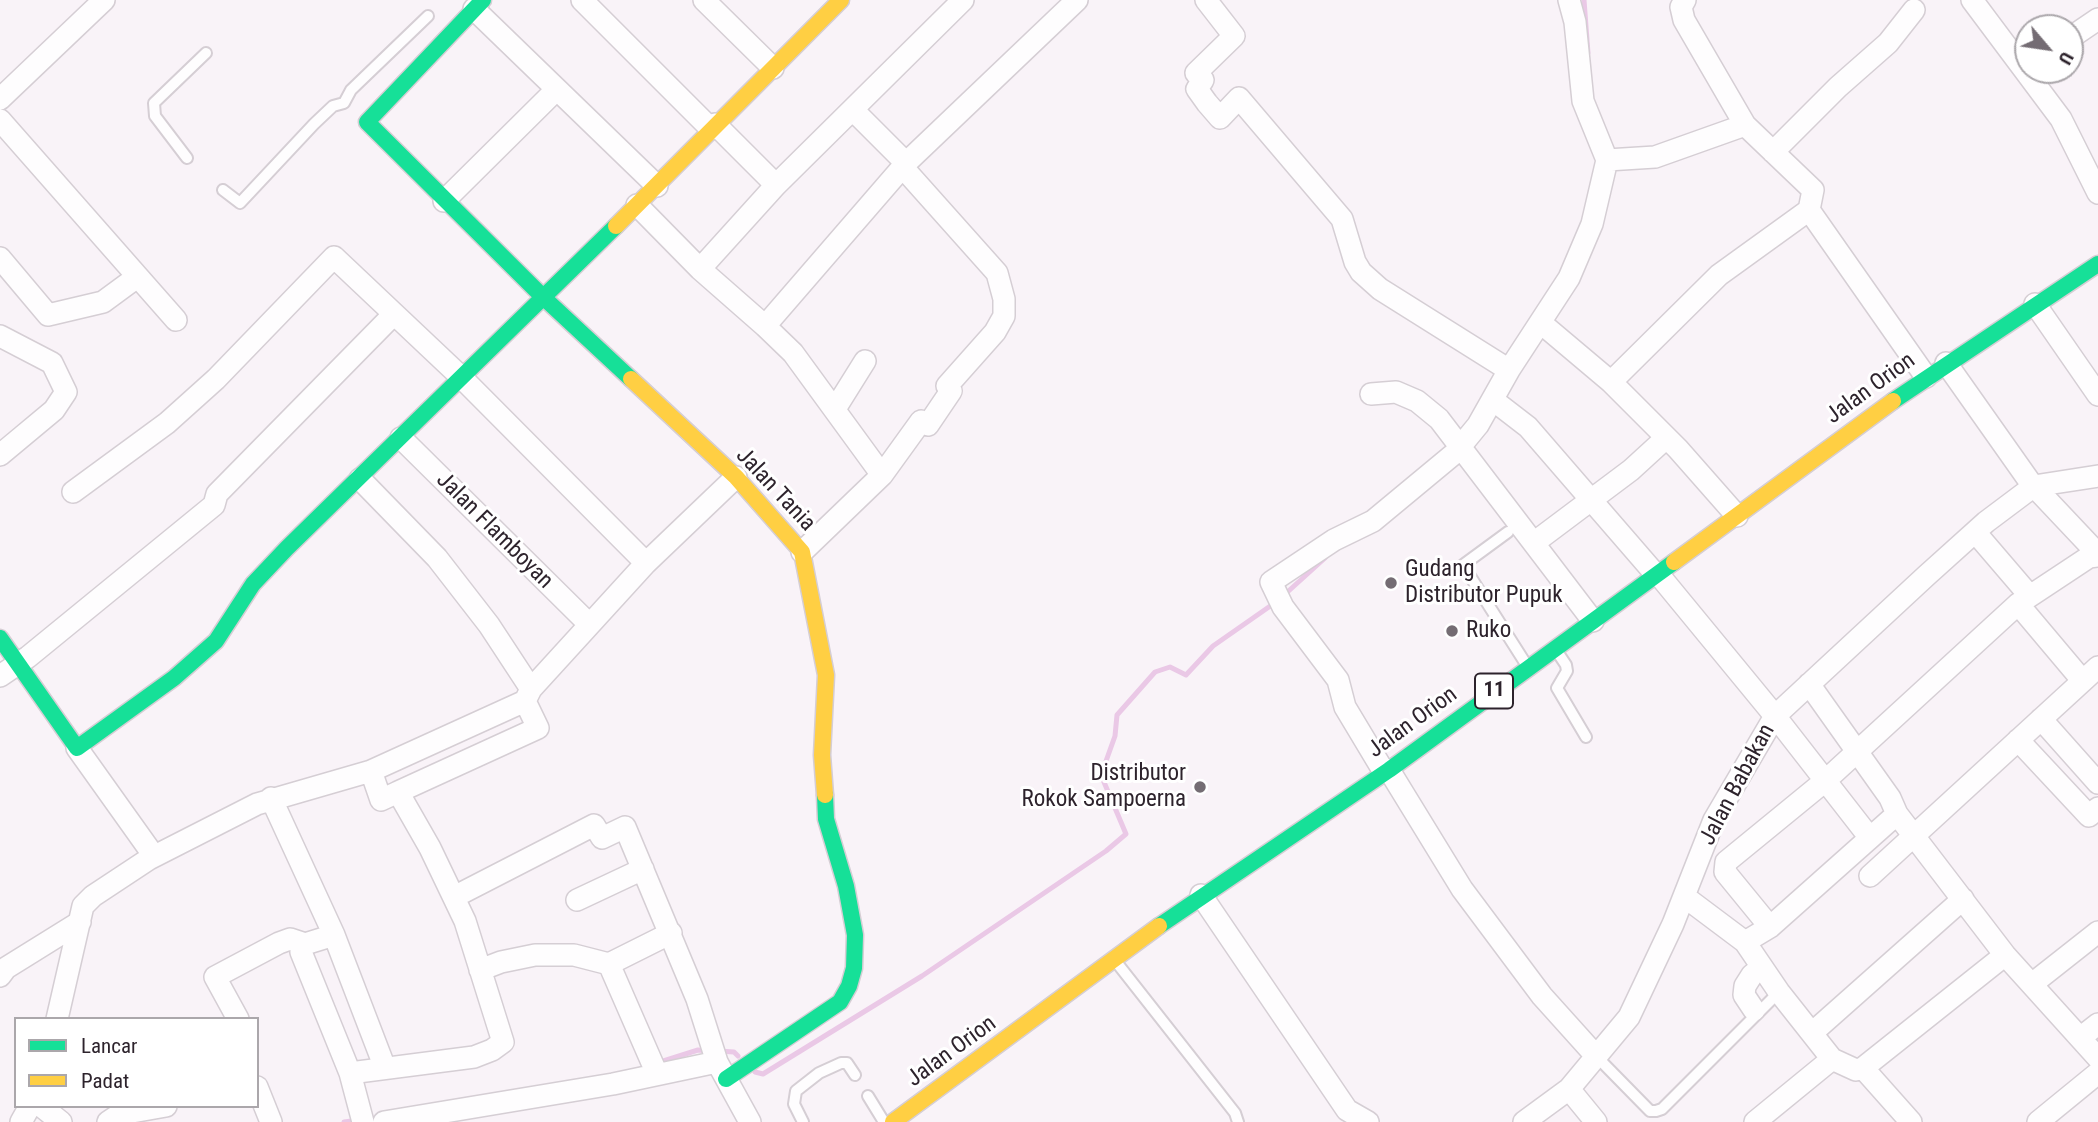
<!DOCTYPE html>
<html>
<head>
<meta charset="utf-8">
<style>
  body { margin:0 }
  #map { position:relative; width:2098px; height:1122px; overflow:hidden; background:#f9f3f8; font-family:"Roboto Condensed",sans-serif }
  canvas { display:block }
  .legend { position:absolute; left:14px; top:1017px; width:245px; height:91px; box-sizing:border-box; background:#fff; border:2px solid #aba7ab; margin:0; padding:9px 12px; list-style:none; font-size:21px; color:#2d232c }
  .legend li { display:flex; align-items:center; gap:14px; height:35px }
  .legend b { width:35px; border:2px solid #aba7ab }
  .north { position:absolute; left:2014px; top:14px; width:70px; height:70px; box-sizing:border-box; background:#fff; border:2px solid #aba7ab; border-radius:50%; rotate:119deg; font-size:19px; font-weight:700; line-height:28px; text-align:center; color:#2d232c }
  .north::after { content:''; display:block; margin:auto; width:24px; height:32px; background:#746c73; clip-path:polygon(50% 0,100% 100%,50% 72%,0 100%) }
</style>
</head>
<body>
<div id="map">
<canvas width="2098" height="1122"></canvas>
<ul class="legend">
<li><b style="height:9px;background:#16e098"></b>Lancar</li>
<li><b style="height:9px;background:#ffcf43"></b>Padat</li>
</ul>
<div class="north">U</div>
</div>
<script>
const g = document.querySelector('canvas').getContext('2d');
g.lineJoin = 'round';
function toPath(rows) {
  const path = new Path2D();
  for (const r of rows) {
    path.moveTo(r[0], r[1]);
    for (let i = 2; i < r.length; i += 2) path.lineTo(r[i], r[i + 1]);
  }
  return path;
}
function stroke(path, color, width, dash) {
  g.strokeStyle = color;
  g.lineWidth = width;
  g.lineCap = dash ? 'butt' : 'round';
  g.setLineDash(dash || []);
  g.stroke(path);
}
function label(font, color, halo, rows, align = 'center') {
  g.font = font + ' "Roboto Condensed",sans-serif';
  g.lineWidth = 6;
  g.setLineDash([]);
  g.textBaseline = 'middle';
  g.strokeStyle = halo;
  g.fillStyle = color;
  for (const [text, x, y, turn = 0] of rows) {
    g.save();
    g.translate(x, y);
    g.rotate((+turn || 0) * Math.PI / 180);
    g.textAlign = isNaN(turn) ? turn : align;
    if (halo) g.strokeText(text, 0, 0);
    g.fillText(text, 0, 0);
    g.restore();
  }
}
stroke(toPath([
  [1584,0,1588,53],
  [1283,596,1325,558],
  [718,1051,734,1052,738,1056],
  [657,1063,698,1050,708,1051],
  [755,1072,763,1074,922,976,1106,851,1126,834,1101,775,1115,736,1117,715,1155,672,1170,667,1186,675,1213,646,1276,602],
  [344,1122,359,1120]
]), '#eac8e6', 5);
const lane = toPath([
  [187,158,155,116,154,103,206,53],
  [223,190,240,203,314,124,333,106,344,103,351,90,428,16],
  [1508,532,1463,565,1524,661],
  [1558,653,1566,665,1567,671,1557,688,1586,737],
  [1117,963,1235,1113,1238,1122],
  [1596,1056,1650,1111,1656,1111,1662,1109,1779,992],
  [868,1096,884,1122],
  [803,1122,794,1104,796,1091,819,1073,841,1063,847,1063,855,1075]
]);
const street = toPath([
  [582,0,711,129],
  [704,0,773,68],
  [1206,0,1234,36,1196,73,1203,80,1197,89,1207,103,1220,118,1239,98,1342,219,1355,262,1361,272,1380,289,1509,370],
  [1685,0,1681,7,1684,20,1745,125,1813,190,1809,210,1926,377],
  [1972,0,2061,119,2098,193],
  [474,9,657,186],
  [2070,38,2098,19],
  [0,99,104,0],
  [0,120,176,320],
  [715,124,776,185],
  [1773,152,1838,87,1888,43,1914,10],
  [1607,160,1655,157,1745,125],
  [444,201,556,90],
  [637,205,700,269,765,326,906,163,1077,0],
  [0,258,48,315,103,302,137,277],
  [700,269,776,185,963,0],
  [2035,304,2098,395],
  [1541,323,1611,382,1678,449,1737,516],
  [765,326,793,353,882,475],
  [0,336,52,363,66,392,54,410,0,455],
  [1946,363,2030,482,2098,554],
  [1611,382,1719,275,1809,210],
  [1371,394,1396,392,1417,401,1439,419,1593,621],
  [1493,400,1528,427,1657,576],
  [835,409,865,361],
  [401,438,588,623],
  [360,479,437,558,489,625,531,689,525,701,538,728,398,792],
  [73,492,167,423,216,379,334,257,460,376,646,563,736,477],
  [1975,532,2029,595],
  [1535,542,1631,470,1666,438],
  [802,552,882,475,921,421,928,425,951,391,947,386,995,332,1004,316,1004,299,997,273,906,171,906,163,853,110],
  [1659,575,1775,716,1870,838],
  [2018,604,2082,680],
  [0,676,28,657,214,505,217,494,394,314],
  [1809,684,1890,798,1897,814,2005,955,2098,1058],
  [531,689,646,563],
  [2041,719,2098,783],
  [2018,740,2089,816,2098,808],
  [77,748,154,856],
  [1389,770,1462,889,1542,996,1596,1056],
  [1384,772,1345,707,1338,680,1283,607,1271,582,1334,540,1373,521,1455,453,1478,425,1509,370,1569,278,1592,224,1607,160,1583,101,1575,22,1569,0],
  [271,798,334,935,385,1068],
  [1870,876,2098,667],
  [1201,895,1347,1110,1368,1122],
  [454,897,594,825,602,838,625,827,697,999,717,1062,750,1122],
  [1685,897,1745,942,1770,927,1897,814],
  [577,900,643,869],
  [1770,927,1725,872,1726,862,1825,781,2018,604,2089,557,2098,556],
  [334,935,305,944,301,952,350,1073,363,1122],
  [1745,942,1779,992,1832,1059,1856,1070,1863,1068,2005,955],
  [609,964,657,1074],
  [480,970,501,962,535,955,574,955,609,964,671,933],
  [0,976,6,968,80,922],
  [2032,984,2098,932],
  [1754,1010,1744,995,1745,986,1752,975,1762,967],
  [57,1019,83,906,93,896,149,859,257,804,371,771,525,701],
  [238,1019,215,977,279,943,290,939,305,944],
  [1812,1033,1963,899],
  [2080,1038,2098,1024],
  [1863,1068,1911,1122],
  [350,1073,474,1057,492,1050,503,1042,465,921,430,848,398,792,381,800,371,771],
  [257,1087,271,1122],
  [1569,1089,1596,1122],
  [41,1106,61,1122],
  [21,1122,30,1106],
  [108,1122,120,1114,166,1106],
  [384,1122,613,1084,717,1062],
  [1524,1122,1569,1089,1629,1017,1673,924,1714,820,1775,716,1926,576,1986,522,2034,486,2098,476],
  [1755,1122,1832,1059],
  [2038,1122,2098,1073]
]);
const fast = toPath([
  [483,0,367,122,543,297,631,379],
  [1893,401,2098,264],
  [0,638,77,748,174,678,216,641,253,584,287,548,616,226],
  [1159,926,1389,770,1674,562],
  [726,1079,840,1002,849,986,854,968,855,935,846,886,826,819,825,795]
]);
const slow = toPath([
  [616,226,841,0],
  [631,379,736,477,802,552,826,675,822,755,825,795],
  [1674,562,1893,401],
  [893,1122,1159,926]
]);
stroke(lane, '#d5ced4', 14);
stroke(street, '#d5ced4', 24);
stroke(fast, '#d5ced4', 19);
stroke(slow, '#d5ced4', 19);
stroke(lane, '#fefdfe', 10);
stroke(street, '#fefdfe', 21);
stroke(fast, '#16e098', 16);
stroke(slow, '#ffcf43', 16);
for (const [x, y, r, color] of [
  [1391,583,7,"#746c73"],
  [1452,631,7,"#746c73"],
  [1200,787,7,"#746c73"]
]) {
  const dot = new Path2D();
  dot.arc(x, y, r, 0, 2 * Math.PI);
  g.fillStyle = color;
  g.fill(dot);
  stroke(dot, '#fff', 2.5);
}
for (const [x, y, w] of [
  [1494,691,38]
]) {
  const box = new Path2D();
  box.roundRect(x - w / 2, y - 17.5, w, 35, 5);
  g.fillStyle = '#fff';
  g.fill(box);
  stroke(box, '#2d232c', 2);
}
label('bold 21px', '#2d232c', null, [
  ["11",1494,691]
]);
label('23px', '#2d232c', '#fff', [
  ["Jalan Orion",1871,389,-36],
  ["Jalan Tania",775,490,47],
  ["Jalan Flamboyan",494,531,45],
  ["Jalan Orion",1413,723,-36],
  ["Jalan Babakan",1738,785,-62],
  ["Jalan Orion",952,1052,-36]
]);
label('23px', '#2d232c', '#fff', [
  ["Gudang",1405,570],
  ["Distributor Pupuk",1405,596],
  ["Ruko",1466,631],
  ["Distributor",1186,774,"right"],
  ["Rokok Sampoerna",1186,800,"right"]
], 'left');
</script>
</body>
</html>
